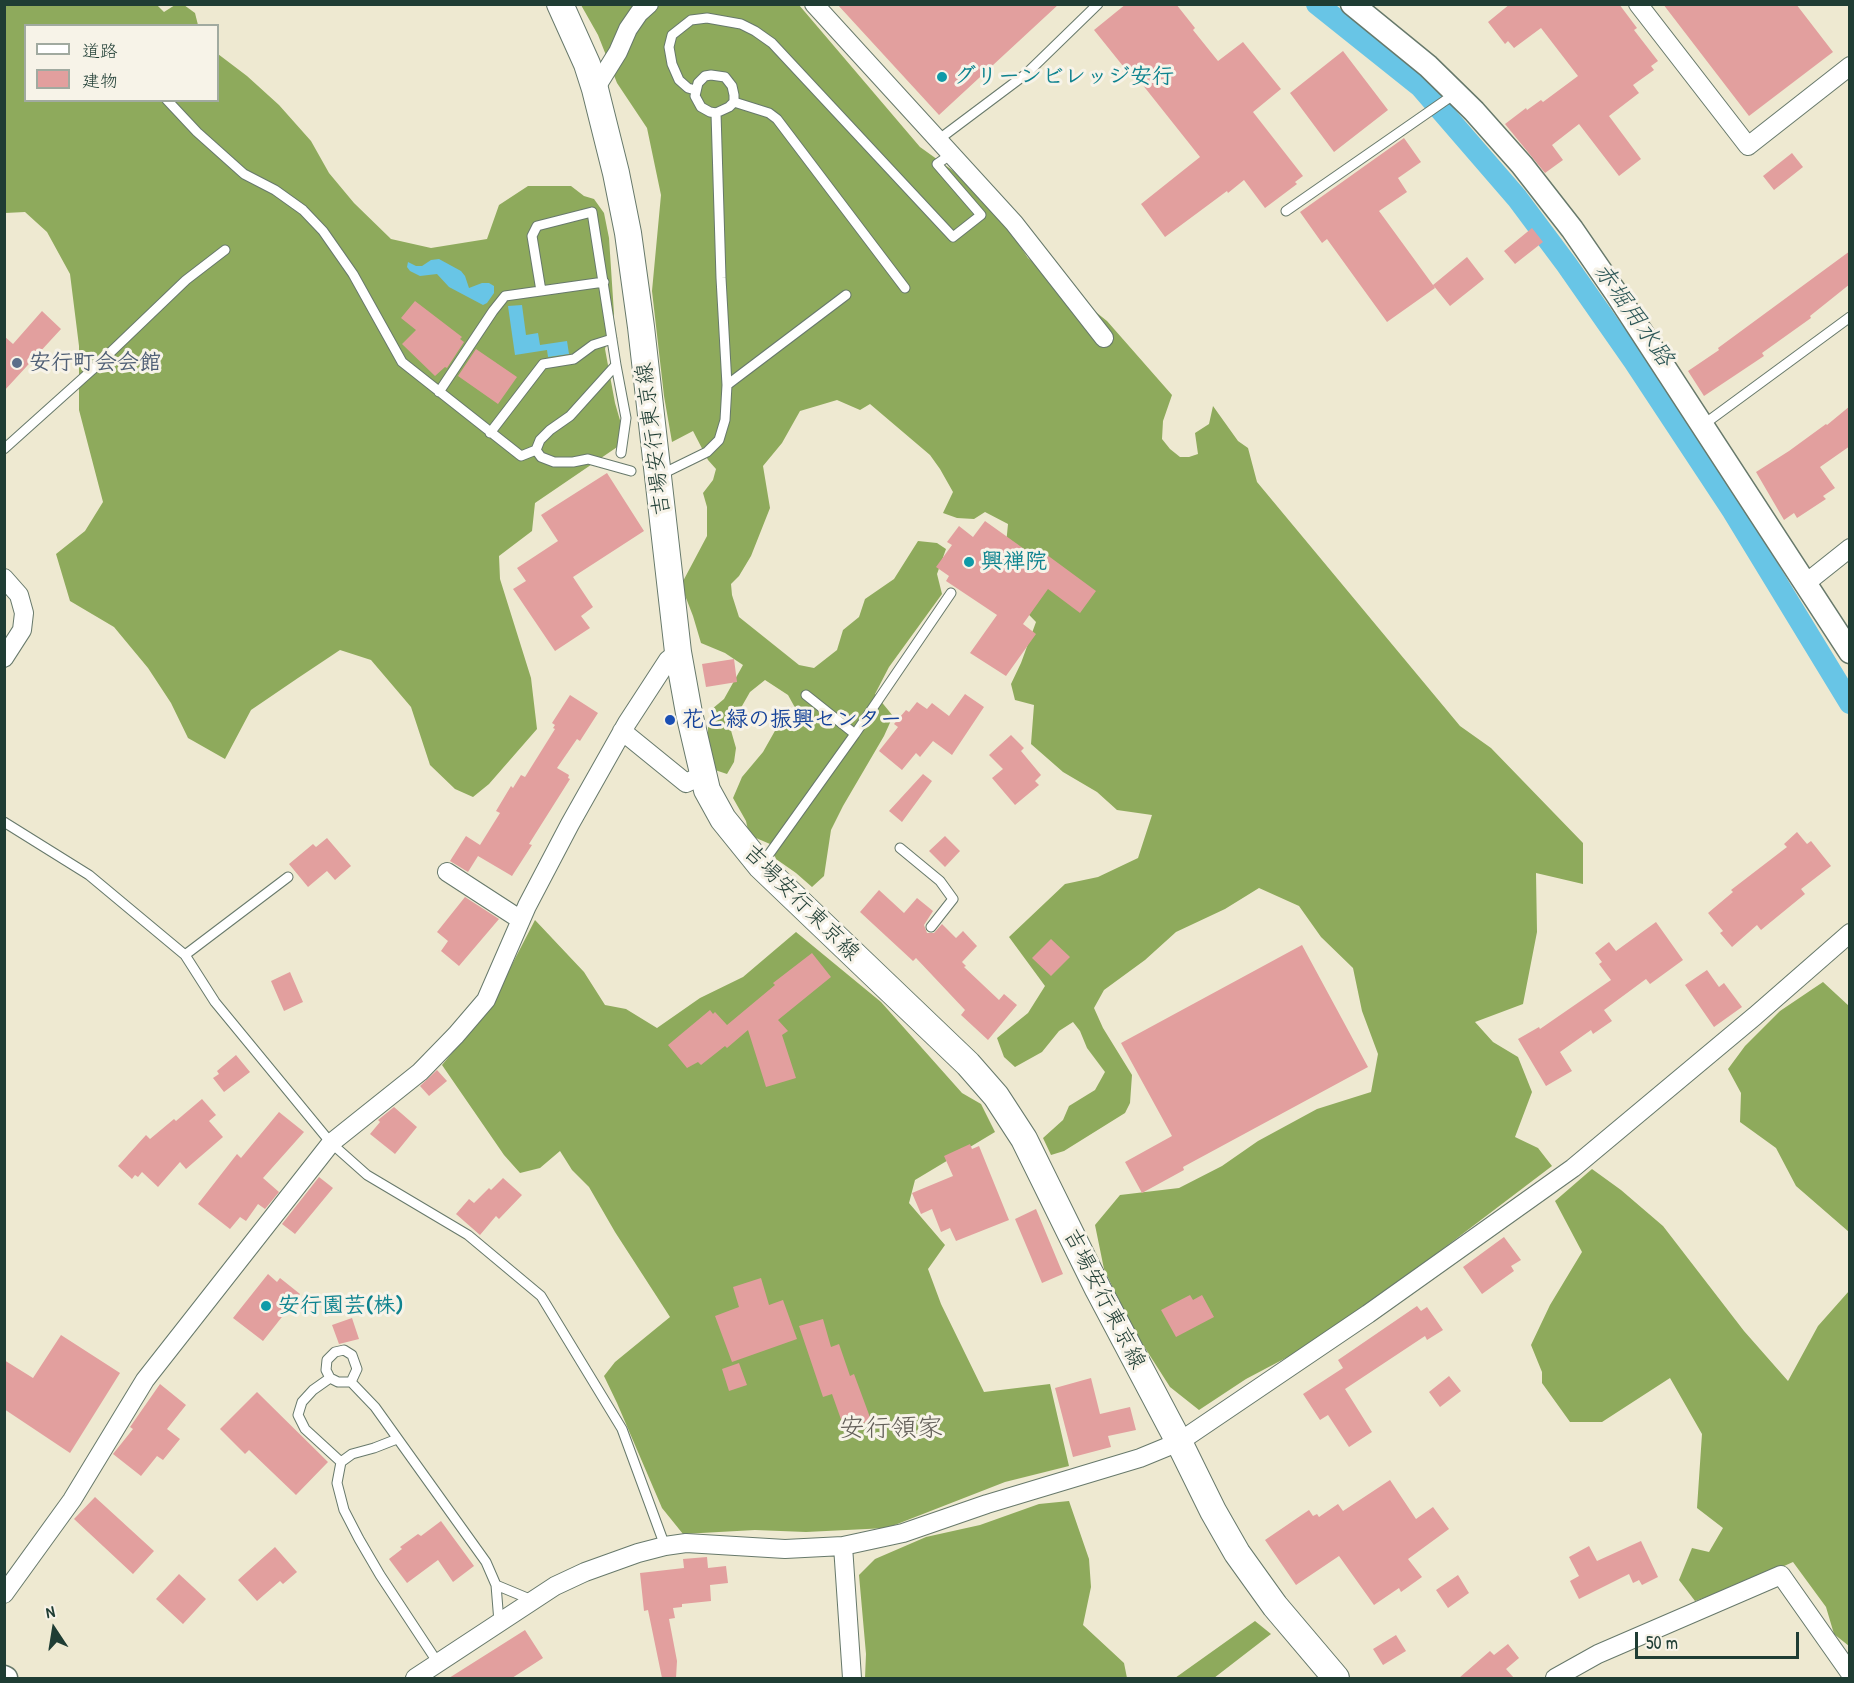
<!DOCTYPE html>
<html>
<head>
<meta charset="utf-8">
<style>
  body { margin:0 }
  #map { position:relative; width:1854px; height:1683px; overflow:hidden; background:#eee9d1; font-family:"Patrick Hand","Klee One",sans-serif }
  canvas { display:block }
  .frame { position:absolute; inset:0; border:6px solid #1f3d34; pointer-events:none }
  .legend { position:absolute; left:24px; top:24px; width:195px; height:78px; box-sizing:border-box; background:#f7f3e8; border:2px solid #a1aaa0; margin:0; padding:8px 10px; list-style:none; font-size:18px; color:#1f3d34 }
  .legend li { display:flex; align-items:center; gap:12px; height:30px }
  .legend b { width:30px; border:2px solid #a1aaa0 }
  .north { position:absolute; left:24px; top:1599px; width:60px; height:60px; -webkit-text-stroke:4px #f7f3e8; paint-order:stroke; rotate:348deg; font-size:16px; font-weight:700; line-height:24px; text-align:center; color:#1f3d34 }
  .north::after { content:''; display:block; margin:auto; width:21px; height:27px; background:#1f3d34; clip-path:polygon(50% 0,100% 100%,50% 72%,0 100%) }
  .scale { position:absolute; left:1635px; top:1632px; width:164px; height:27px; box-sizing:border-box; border:3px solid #1f3d34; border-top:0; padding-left:8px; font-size:18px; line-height:21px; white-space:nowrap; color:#1f3d34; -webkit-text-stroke:4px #f7f3e8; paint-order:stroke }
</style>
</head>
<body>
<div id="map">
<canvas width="1854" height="1683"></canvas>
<div class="frame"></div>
<ul class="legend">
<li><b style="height:8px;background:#fff"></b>道路</li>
<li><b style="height:16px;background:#e29f9e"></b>建物</li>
</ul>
<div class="north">N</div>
<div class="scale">50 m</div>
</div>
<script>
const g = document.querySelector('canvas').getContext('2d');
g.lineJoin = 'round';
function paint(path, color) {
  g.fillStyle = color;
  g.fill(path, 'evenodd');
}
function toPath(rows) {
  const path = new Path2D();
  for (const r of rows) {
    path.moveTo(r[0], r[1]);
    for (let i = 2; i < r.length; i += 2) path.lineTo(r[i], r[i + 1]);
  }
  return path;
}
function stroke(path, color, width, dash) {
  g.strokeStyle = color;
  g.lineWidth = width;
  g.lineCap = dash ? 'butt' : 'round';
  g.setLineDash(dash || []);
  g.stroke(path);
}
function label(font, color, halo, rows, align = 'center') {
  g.font = font + ' "Patrick Hand","Klee One",sans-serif';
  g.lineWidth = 6;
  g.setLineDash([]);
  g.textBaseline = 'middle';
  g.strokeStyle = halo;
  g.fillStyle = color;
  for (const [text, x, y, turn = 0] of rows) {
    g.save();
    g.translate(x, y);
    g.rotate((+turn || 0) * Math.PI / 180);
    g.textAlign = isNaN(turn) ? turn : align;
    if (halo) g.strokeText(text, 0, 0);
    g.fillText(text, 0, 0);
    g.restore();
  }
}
paint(toPath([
  [4,5,157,5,164,12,175,5,184,5,195,13,198,25,26,26,26,100,218,100,218,54,247,76,279,105,311,141,329,173,354,203,391,239,431,248,487,239,499,205,528,186,571,186,584,196,594,199,604,213,609,238,614,314,605,349,615,403,626,441,535,503,532,531,499,556,500,579,531,678,537,729,489,784,473,797,455,789,430,765,411,707,371,660,340,650,298,678,251,710,225,759,188,738,171,703,148,668,114,627,70,601,56,554,85,531,103,502,79,410,79,346,70,274,47,232,25,212,5,213],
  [581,5,799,5,920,147,952,170,997,211,1028,258,1107,321,1172,395,1163,421,1162,439,1170,449,1180,457,1189,457,1198,454,1195,433,1209,424,1213,406,1238,441,1248,448,1257,482,1460,726,1491,748,1583,843,1583,884,1536,873,1537,932,1523,1004,1475,1022,1493,1042,1518,1057,1532,1092,1515,1137,1538,1148,1552,1166,1386,1292,1316,1342,1246,1379,1199,1410,1170,1387,1131,1326,1104,1269,1095,1225,1120,1195,1179,1188,1222,1166,1258,1141,1317,1109,1371,1092,1378,1054,1362,1011,1353,968,1321,937,1299,906,1259,888,1225,909,1176,932,1145,960,1104,990,1094,1008,1103,1028,1132,1075,1130,1103,1125,1113,1064,1151,1051,1155,1043,1138,1063,1120,1069,1106,1095,1090,1105,1072,1087,1048,1080,1031,1073,1022,1059,1031,1042,1052,1015,1067,1004,1057,997,1038,1028,1013,1045,986,1009,937,1065,884,1098,877,1138,858,1152,815,1117,810,1097,792,1063,772,1031,744,1034,705,1015,700,1011,684,1021,663,1036,622,998,583,1005,555,1008,524,985,512,974,519,957,518,943,513,953,492,940,469,930,455,870,404,860,410,837,400,800,411,782,443,763,466,770,508,751,556,739,576,731,584,732,595,739,617,799,665,814,668,837,650,843,630,859,617,865,599,894,579,918,541,937,543,946,549,937,574,942,594,889,667,875,694,893,716,884,736,843,806,831,830,824,876,812,887,796,873,776,859,770,844,749,835,746,821,733,798,742,777,763,752,776,729,798,713,788,695,765,680,750,692,730,727,736,748,734,762,727,774,712,769,708,748,708,728,712,709,724,699,743,665,725,653,701,643,693,616,681,585,707,536,707,507,703,493,713,480,716,469,708,460,693,431,672,442,664,396,652,291,661,195,647,128,617,83,598,35],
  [535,920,584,972,605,1005,626,1009,657,1028,700,998,743,977,796,932,881,1002,962,1093,981,1104,995,1132,915,1180,909,1203,945,1245,928,1269,941,1304,984,1392,1050,1384,1069,1466,1005,1482,887,1528,806,1532,755,1530,683,1534,662,1508,617,1403,604,1376,615,1362,670,1317,615,1232,589,1187,572,1170,560,1151,540,1168,520,1173,504,1155,442,1065,490,1007],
  [1823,982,1849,1006,1849,1232,1796,1186,1776,1148,1740,1122,1741,1093,1728,1069,1745,1046,1780,1011],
  [1592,1169,1621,1190,1663,1226,1744,1331,1788,1381,1818,1326,1849,1291,1849,1646,1834,1634,1826,1607,1793,1562,1746,1583,1695,1601,1679,1580,1692,1548,1709,1552,1723,1528,1697,1508,1702,1434,1670,1378,1602,1422,1570,1422,1542,1383,1542,1372,1531,1345,1550,1305,1582,1252,1555,1201],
  [1069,1501,1089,1559,1091,1587,1083,1625,1124,1663,1127,1678,865,1678,866,1654,859,1575,875,1559,926,1537,980,1525,1039,1504],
  [1255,1621,1271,1634,1214,1678,1175,1678]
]), '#8eaa5c');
paint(toPath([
  [439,259,461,271,465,276,469,288,482,283,489,283,494,286,494,293,487,303,483,305,449,287,437,274,420,276,410,271,407,267,408,262,416,266,422,266,431,260],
  [522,305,526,335,538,333,540,345,567,341,569,354,548,357,547,350,515,355,508,306]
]), '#68c5e6');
stroke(toPath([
  [1317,4,1421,87,1517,198,1567,265,1634,361,1733,511,1850,703]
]), '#68c5e6', 22);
paint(toPath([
  [837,4,1059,4,939,115],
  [1126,4,1176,4,1195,28,1193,30,1218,61,1243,42,1281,89,1253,112,1303,176,1295,182,1297,184,1265,208,1244,180,1228,193,1227,191,1165,237,1141,204,1200,157,1138,79,1135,81,1094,30],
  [1510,4,1619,4,1637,28,1634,30,1658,61,1651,66,1654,70,1633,85,1639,93,1609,116,1641,159,1619,176,1579,124,1552,145,1563,160,1545,173,1505,124,1526,108,1527,110,1541,100,1543,102,1578,76,1541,28,1514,48,1508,41,1505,44,1488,22],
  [1663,4,1796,4,1833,52,1749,116],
  [1343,51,1388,110,1334,152,1290,93],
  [1404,138,1421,162,1398,178,1407,192,1379,211,1433,285,1467,257,1484,279,1450,306,1433,285,1435,288,1387,322,1327,239,1322,243,1300,212],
  [1792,153,1803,167,1774,190,1763,176],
  [1532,228,1543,242,1515,264,1504,251],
  [1850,251,1850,284,1810,316,1811,318,1762,353,1764,356,1704,396,1688,371,1719,350,1718,348],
  [415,301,462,337,460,339,464,342,447,368,445,367,435,376,402,344,416,330,401,318],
  [42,311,61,329,4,391,4,336,13,344],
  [476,349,517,377,498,404,458,376],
  [1850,406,1850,446,1820,467,1835,488,1823,496,1826,499,1797,518,1794,513,1784,520,1756,472,1789,451,1826,424,1827,425],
  [607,473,644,531,573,577,593,607,581,616,590,628,555,651,513,589,526,581,517,568,558,541,541,515],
  [985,521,1034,556,1039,549,1096,591,1080,613,1048,589,1023,624,1036,634,1006,676,970,653,997,615,946,581,949,576,936,567,952,545,947,542,959,526,973,537],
  [734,659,737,682,706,687,702,664],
  [965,694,984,707,952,755,933,741,920,757,916,753,902,770,879,751,898,727,894,724,906,710,909,712,917,702,927,709,932,703,949,716],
  [570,695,598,713,580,741,577,739,557,768,569,775,568,778,570,779,529,844,532,845,512,876,478,856,468,872,450,861,466,836,480,845,500,813,496,811,511,786,513,788,521,775,525,777,555,729,553,728,555,725,552,723],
  [1011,735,1024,748,1021,751,1041,775,1035,781,1039,785,1015,805,992,778,1003,769,989,755],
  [923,774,932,781,902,822,889,811],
  [1797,832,1807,844,1811,841,1831,866,1801,889,1805,894,1761,930,1757,925,1732,947,1720,933,1723,931,1708,913,1733,892,1731,890,1787,847,1784,844],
  [945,836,960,851,945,867,929,851],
  [327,838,351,866,335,880,327,871,308,887,289,864,313,844,316,847],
  [879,890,904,913,917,898,933,911,924,925,927,933,934,933,942,924,956,938,963,931,977,946,962,962,966,966,964,967,999,1000,1004,994,1017,1005,988,1040,961,1015,965,1010,916,958,913,961,860,912],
  [465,897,499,919,459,966,441,951,448,941,437,932],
  [1656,922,1683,960,1650,984,1646,979,1604,1010,1612,1021,1593,1034,1591,1030,1560,1052,1572,1071,1546,1086,1518,1039,1539,1027,1540,1029,1611,980,1599,964,1602,962,1595,953,1609,942,1616,951],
  [1051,939,1070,957,1051,976,1032,958],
  [1302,945,1368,1067,1183,1167,1184,1170,1142,1193,1125,1162,1172,1136,1121,1043],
  [812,953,831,977,778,1020,788,1031,782,1035,796,1078,766,1087,748,1030,727,1048,725,1046,701,1065,698,1062,687,1068,668,1045,710,1010,713,1014,715,1012,727,1025,775,985,773,983],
  [1707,970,1719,987,1724,983,1742,1007,1714,1027,1685,985],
  [290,972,303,1002,284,1011,271,981],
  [236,1055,250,1072,224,1092,213,1078,219,1074,217,1071],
  [437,1070,447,1081,429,1096,420,1086],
  [202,1099,216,1115,209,1121,223,1137,186,1169,180,1162,158,1187,142,1172,138,1177,135,1175,132,1179,118,1166,146,1135,150,1139,174,1119,176,1121],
  [394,1107,417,1127,395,1154,370,1134,380,1122,378,1120],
  [279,1112,304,1132,263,1178,279,1192,265,1209,258,1204,246,1221,240,1217,230,1229,198,1204,237,1154,241,1158],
  [970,1144,972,1149,979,1146,1009,1220,956,1241,950,1228,941,1232,932,1209,921,1214,912,1193,953,1176,944,1156],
  [319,1177,333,1188,295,1234,282,1224],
  [503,1178,522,1195,499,1219,496,1216,480,1235,456,1214,469,1199,474,1203,489,1188,491,1190],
  [1036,1209,1063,1274,1042,1283,1015,1219],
  [1504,1237,1521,1260,1511,1266,1514,1271,1482,1294,1463,1267],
  [268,1274,277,1282,280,1278,300,1294,263,1341,233,1318],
  [761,1278,769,1305,783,1300,797,1339,732,1362,715,1316,739,1307,733,1287],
  [1190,1295,1193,1300,1202,1295,1214,1317,1176,1337,1161,1310],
  [1417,1306,1421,1311,1427,1307,1443,1330,1427,1340,1425,1336,1345,1389,1372,1432,1349,1447,1328,1415,1320,1420,1303,1394,1343,1368,1338,1360],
  [352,1318,359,1339,339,1344,332,1325],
  [823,1319,831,1347,839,1344,850,1376,854,1374,871,1420,856,1426,854,1421,843,1425,832,1394,823,1397,799,1326],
  [61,1335,120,1373,70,1453,4,1409,4,1360,33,1378],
  [739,1363,747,1385,729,1391,722,1369],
  [1449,1376,1461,1391,1440,1407,1429,1392],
  [1091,1378,1100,1414,1130,1407,1136,1430,1108,1436,1111,1447,1073,1457,1055,1388],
  [160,1384,186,1405,167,1429,180,1439,163,1460,157,1456,141,1476,113,1454,133,1429,130,1427],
  [257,1392,328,1462,296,1495,249,1450,245,1454,220,1429],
  [1390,1480,1416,1519,1433,1507,1449,1529,1408,1559,1422,1577,1401,1592,1399,1588,1374,1605,1339,1556,1296,1585,1265,1540,1309,1510,1313,1516,1317,1514,1319,1517,1338,1504,1343,1511],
  [95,1497,154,1551,133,1574,74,1519],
  [441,1521,474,1566,453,1582,438,1560,407,1583,389,1559,402,1549,400,1547,418,1534,421,1536],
  [1641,1541,1658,1577,1642,1585,1639,1580,1633,1583,1629,1574,1579,1599,1570,1581,1579,1576,1569,1557,1589,1546,1597,1561],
  [275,1547,297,1572,283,1584,280,1581,257,1601,238,1580],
  [707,1557,708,1568,726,1566,728,1583,710,1585,711,1601,682,1604,682,1607,673,1608,675,1618,669,1619,677,1661,676,1678,662,1678,648,1610,644,1611,640,1573,684,1568,683,1559],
  [179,1574,206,1599,183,1624,156,1599],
  [1458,1575,1469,1593,1448,1608,1436,1590],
  [525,1630,543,1658,512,1678,449,1678],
  [1396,1635,1406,1651,1383,1665,1373,1649],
  [1508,1644,1519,1658,1506,1669,1514,1678,1459,1678,1490,1651,1494,1655]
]), '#e29f9e');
const service = toPath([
  [695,90,688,88,679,80,672,64,669,47,672,35,691,20,707,18,741,24,755,31,772,43,953,237,981,215,937,164,950,155],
  [167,100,197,132,244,174,275,190,303,210,323,231,353,274,402,362,521,456,536,450,540,440,550,430,570,416,616,365,592,212,537,226,532,236,541,291],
  [734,102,769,113,777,119,905,288],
  [938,140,1026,74,1098,4],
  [1286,211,1456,93],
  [616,365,626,418,621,453],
  [727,385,846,295],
  [439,392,493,311,505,296,604,282],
  [1703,425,1850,317],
  [490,433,543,364,574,359,593,345,612,339],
  [4,449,92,370,186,280,225,250],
  [536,450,541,457,554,462,573,462,588,459,631,471],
  [660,475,707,452,719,440,725,420,727,385,721,278,716,113,729,107,734,102,734,95,732,86,725,77,711,75,705,76,698,83,695,96,701,107,710,112,716,113],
  [806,695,855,734],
  [4,822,89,875,185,955,215,1002,331,1143,367,1175,468,1235,541,1296,622,1429,665,1546],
  [900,848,940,881,953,899,931,927],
  [762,864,855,734,951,593],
  [185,955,288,877],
  [330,1378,313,1390,302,1402,298,1415,305,1429,341,1462],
  [351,1382,357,1369,352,1355,344,1350,335,1352,327,1360,326,1370,330,1378,338,1382,351,1382,375,1407,486,1562,496,1585,499,1622],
  [397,1439,374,1448,352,1454,341,1462,337,1483,344,1510,359,1539,380,1575,438,1663],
  [496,1585,532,1600]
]);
const minor = toPath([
  [814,4,1014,223,1104,338],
  [1638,4,1748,146,1850,66],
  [595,89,618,52,628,29,639,13,649,4],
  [4,578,19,595,24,613,22,630,4,658],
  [1806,583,1850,548],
  [622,731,686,783,703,775],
  [447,872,521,920],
  [843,1546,852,1678],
  [4,1594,72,1500,145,1380,331,1143,420,1072,456,1035,486,1000,527,906,570,824,627,723,668,660,678,652],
  [415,1678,555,1586,585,1572,638,1553,665,1546,686,1543,785,1549,843,1546,903,1533,987,1504,1140,1458,1179,1442,1368,1314,1573,1168,1755,1016,1850,933],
  [1555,1678,1598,1654,1781,1575,1850,1673]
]);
const tertiary = toPath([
  [1352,4,1428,66,1474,111,1522,165,1572,229,1616,293,1850,652],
  [4,1677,6,1678]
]);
const secondary = toPath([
  [560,4,587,64,595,89,616,173,628,233,641,327,678,652,689,713,707,790,723,819,761,866,968,1064,996,1096,1024,1139,1098,1289,1179,1442,1213,1511,1237,1553,1275,1606,1336,1678]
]);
stroke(service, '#67796b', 11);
stroke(minor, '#67796b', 20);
stroke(tertiary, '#67796b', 25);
stroke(secondary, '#67796b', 28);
stroke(service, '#fff', 9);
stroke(minor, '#fff', 18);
stroke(tertiary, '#fff', 22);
stroke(secondary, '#fff', 26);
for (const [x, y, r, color] of [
  [942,77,6,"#0f9aa8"],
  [17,363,6,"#5c6f8a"],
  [969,562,6,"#0f9aa8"],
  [670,720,6,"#1a4fb4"],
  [266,1306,6,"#0f9aa8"]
]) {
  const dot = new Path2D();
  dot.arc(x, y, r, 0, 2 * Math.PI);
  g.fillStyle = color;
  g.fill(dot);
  stroke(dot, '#f7f3e8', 2);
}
label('bold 22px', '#0d838f', '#f7f3e8', [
  ["グリーンビレッジ安行",954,77],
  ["興禅院",981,562],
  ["安行園芸(株)",278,1306]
], 'left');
label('bold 22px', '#4e5e75', '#f7f3e8', [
  ["安行町会会館",29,363]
], 'left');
label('22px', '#1f3d34', '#f7f3e8', [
  ["吉場安行東京線",654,439,-97],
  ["吉場安行東京線",801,903,45],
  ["吉場安行東京線",1104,1299,63]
]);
label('bold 22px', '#164399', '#f7f3e8', [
  ["花と緑の振興センター",682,720]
], 'left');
label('italic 24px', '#2e5858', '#f7f3e8', [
  ["赤堀用水路",1633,315,55]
]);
label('26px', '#635f59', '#f7f3e8', [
  ["安行領家",891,1429]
]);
</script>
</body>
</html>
